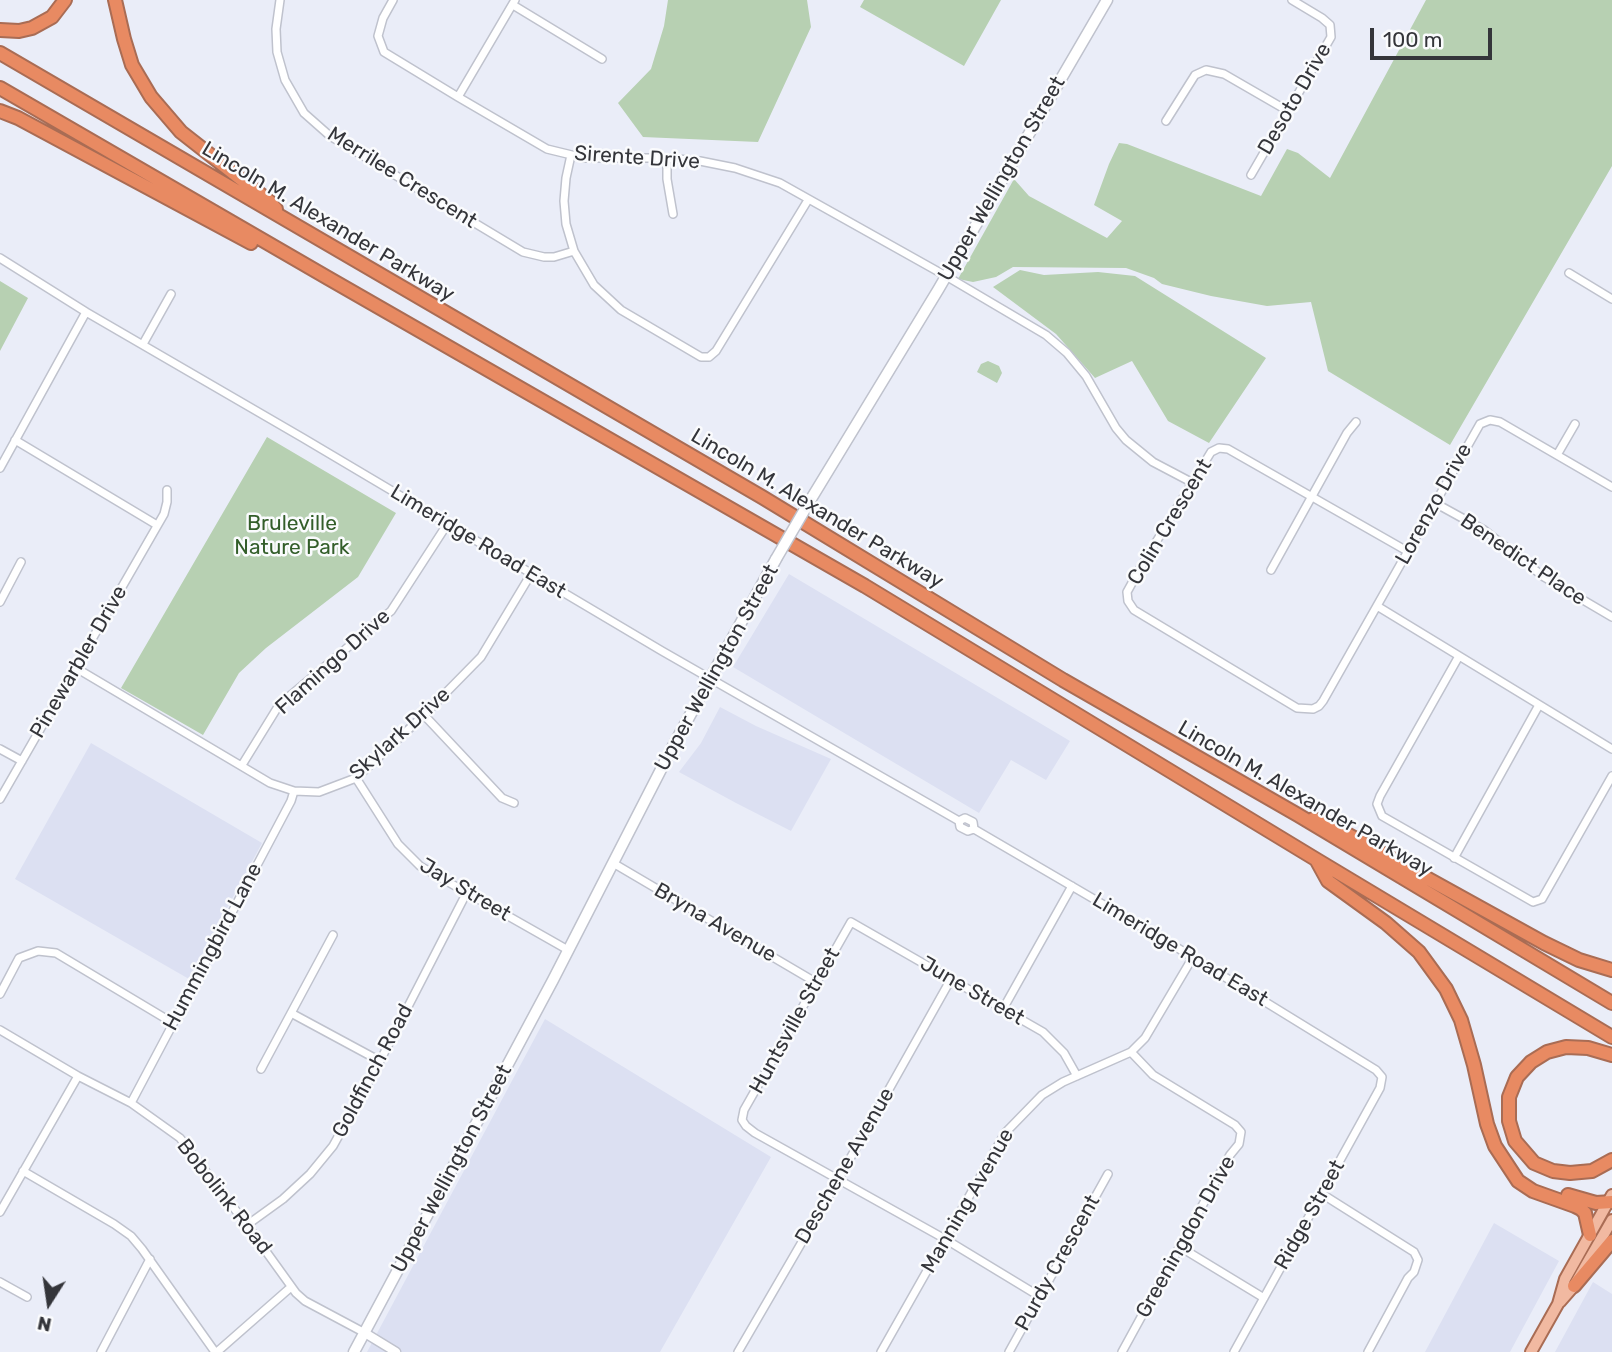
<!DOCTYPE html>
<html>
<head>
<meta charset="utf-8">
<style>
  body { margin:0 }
  #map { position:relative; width:1612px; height:1352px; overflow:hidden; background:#eaedf8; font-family:Rubik,sans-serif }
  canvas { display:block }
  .north { position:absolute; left:14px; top:1268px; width:70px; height:70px; -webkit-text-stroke:5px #fafbfd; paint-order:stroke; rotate:192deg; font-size:19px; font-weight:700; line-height:28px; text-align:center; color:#34353a }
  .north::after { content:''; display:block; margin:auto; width:24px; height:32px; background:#34353a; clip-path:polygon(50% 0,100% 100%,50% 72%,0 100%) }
  .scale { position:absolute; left:1370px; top:28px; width:122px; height:32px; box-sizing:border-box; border:4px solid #34353a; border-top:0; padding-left:9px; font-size:21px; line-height:24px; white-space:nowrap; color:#34353a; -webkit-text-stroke:5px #fafbfd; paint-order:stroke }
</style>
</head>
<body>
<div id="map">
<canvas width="1612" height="1352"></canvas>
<div class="north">N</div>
<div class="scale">100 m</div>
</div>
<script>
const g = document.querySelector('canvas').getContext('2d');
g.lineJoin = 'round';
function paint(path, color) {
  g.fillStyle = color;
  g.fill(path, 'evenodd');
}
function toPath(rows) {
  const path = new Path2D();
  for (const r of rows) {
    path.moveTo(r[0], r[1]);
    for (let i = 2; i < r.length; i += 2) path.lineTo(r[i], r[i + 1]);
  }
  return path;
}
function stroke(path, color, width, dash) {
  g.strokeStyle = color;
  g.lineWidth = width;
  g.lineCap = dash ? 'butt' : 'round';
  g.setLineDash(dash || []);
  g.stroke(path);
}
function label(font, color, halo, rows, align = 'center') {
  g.font = font + ' Rubik,sans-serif';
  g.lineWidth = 5;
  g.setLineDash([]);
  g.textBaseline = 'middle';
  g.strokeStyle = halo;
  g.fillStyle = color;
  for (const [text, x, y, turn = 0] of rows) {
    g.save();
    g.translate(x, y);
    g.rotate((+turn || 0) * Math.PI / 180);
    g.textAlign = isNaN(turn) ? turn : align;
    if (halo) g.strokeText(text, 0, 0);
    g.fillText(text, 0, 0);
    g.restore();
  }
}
paint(toPath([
  [789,574,1070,741,1046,780,1011,760,979,813,733,667],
  [720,707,756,726,831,759,791,831,736,803,679,772,701,743],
  [91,743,262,843,189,979,15,879],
  [545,1019,771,1157,660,1352,367,1352],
  [1494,1223,1559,1261,1510,1352,1425,1352],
  [1593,1282,1612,1294,1612,1352,1555,1352]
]), '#dce0f2');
paint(toPath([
  [668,0,807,0,811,27,758,142,643,137,618,103,651,69,664,26],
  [864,0,1001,0,964,66,860,7],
  [1426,0,1612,0,1612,166,1450,445,1328,371,1311,302,1267,306,1211,296,1162,284,1154,278,1126,268,1013,267,996,277,973,282,958,279,1014,179,1029,196,1107,238,1122,221,1094,205,1109,164,1119,143,1127,144,1261,196,1287,149,1298,153,1330,178],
  [1020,270,1044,275,1098,272,1135,276,1266,358,1209,443,1168,421,1132,361,1095,378,1056,334,993,287],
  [0,281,28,298,0,351],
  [988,361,999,366,1002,373,997,383,977,372,981,364],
  [267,437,396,513,358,577,266,648,239,673,203,735,121,688]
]), '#b7d0b2');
const minor = toPath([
  [280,0,276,29,277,52,285,80,304,113,330,136,523,252,544,257,554,257,574,251,594,285,621,310,701,357,709,357,716,351,808,200],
  [393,0,383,18,378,36,384,52,458,97,547,149,584,158,667,158,700,161,735,168,780,183,946,276,1046,335,1067,353,1086,376,1116,428,1126,440,1153,462,1191,482],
  [513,5,602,59],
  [458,97,515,0],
  [1166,121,1195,75,1206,70,1224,74,1288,111],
  [571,155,566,178,564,201,566,224,574,251],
  [667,158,667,179,673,214],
  [1251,175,1331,37,1330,25,1322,18,1292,0],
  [0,258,86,312,303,438,662,651,959,821,965,818,973,822,974,829,1176,947,1376,1070,1382,1077,1380,1088,1234,1352],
  [1569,273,1612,299],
  [143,344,171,294],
  [15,440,157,525],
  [1557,455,1575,424],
  [0,468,86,312],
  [1435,503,1484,530,1544,577,1612,617],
  [1407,551,1228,449,1219,448,1211,452,1142,565,1127,592,1128,601,1134,610,1297,708,1313,709,1319,706,1323,701,1480,424,1490,420,1500,422,1612,487],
  [1271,570,1347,433,1356,422],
  [0,602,21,562],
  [1377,606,1612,749],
  [1459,656,1380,796,1377,804,1382,816,1533,902,1542,899,1612,776],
  [76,668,270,783,294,791,319,792,356,778,424,715,481,657,531,574],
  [424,715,502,798,514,803],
  [0,749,22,761],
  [242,765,279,705,391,611,448,523],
  [356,778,398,844,420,866,568,950],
  [0,799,164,514,167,502,167,490],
  [959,821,960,827,968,831,974,829],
  [1454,858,1539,705],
  [613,863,817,983],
  [0,994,19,958,38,951,56,953,173,1023],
  [1003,1009,1072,886],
  [291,1013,380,1061],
  [0,1030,78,1076,131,1103,180,1138,247,1225,296,1293,305,1301,365,1333],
  [261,1069,333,935],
  [131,1103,291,801,294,791],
  [23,1171,114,1224,131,1236,142,1249,215,1352],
  [1322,1194,1414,1252,1418,1260,1414,1272,1408,1278,1368,1352],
  [0,1212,78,1076],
  [247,1225,283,1199,310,1174,333,1146,380,1061,467,892],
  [1180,1247,1264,1298],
  [0,1282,27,1297],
  [1039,1296,945,1239,755,1133,746,1126,742,1120,744,1110,851,922,1043,1032,1064,1053,1077,1076],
  [101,1352,150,1259],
  [217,1352,291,1287],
  [738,1352,838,1180,951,979],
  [881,1352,1005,1133,1042,1095,1063,1082,1131,1052,1145,1038,1193,957],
  [1009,1352,1108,1174],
  [1122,1352,1230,1155,1239,1144,1241,1132,1235,1125,1153,1075,1131,1052]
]);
const tertiary = toPath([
  [365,1333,396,1352]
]);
const secondary = toPath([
  [808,504,938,290,1107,0],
  [354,1352,553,980,672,748,776,559]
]);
const primary = toPath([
  [1560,1302,1574,1286,1612,1220],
  [1531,1352,1558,1304,1565,1279,1612,1195]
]);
const motorway = toPath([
  [115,0,124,39,132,65,151,97,181,132,269,201,276,209],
  [0,30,19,31,32,28,52,17,65,0],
  [0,53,762,497,1063,680,1298,815,1612,1003],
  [0,88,328,278,865,586,1317,860,1612,1037],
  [0,111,18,118,251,243],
  [1313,819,1327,823,1544,943,1579,960,1612,970],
  [1317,861,1328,881,1386,923,1419,952,1446,989,1461,1020,1474,1065,1487,1124,1495,1146,1518,1181,1533,1191,1575,1206,1581,1209,1585,1213,1590,1235],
  [1612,1055,1588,1048,1566,1047,1547,1052,1531,1062,1517,1077,1509,1097,1509,1121,1515,1141,1534,1163,1553,1171,1570,1173,1592,1171,1612,1160],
  [1568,1195,1596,1203,1612,1202],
  [1574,1286,1612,1241]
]);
stroke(minor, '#bfc2cd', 10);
stroke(tertiary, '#bfc2cd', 11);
stroke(secondary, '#bfc2cd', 13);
stroke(primary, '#a96c54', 14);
stroke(motorway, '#a96c54', 16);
stroke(minor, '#fff', 7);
stroke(tertiary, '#fff', 8);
stroke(secondary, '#fff', 10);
stroke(primary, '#f1b9a1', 10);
stroke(motorway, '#e88a62', 12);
const secondaryBridge = toPath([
  [776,559,808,504]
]);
stroke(secondaryBridge, '#bfc2cd', 13, []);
stroke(secondaryBridge, '#fff', 10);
label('21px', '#34353a', '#fafbfd', [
  ["Desoto Drive",1295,99,-60],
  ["Sirente Drive",637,158,4],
  ["Merrilee Crescent",402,178,32],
  ["Upper Wellington Street",1002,179,-60],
  ["Lincoln M. Alexander Parkway",328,222,31],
  ["Lorenzo Drive",1434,504,-61],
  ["Lincoln M. Alexander Parkway",817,509,31],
  ["Colin Crescent",1170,522,-59],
  ["Limeridge Road East",478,542,31],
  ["Benedict Place",1523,560,34],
  ["Pinewarbler Drive",79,662,-60],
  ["Flamingo Drive",333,662,-42],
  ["Upper Wellington Street",717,668,-61],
  ["Skylark Drive",400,734,-42],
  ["Lincoln M. Alexander Parkway",1305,799,30],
  ["Jay Street",465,890,31],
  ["Bryna Avenue",715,923,30],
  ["Hummingbird Lane",213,947,-62],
  ["Limeridge Road East",1180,950,31],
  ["June Street",972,991,30],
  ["Huntsville Street",795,1021,-61],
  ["Goldfinch Road",373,1071,-62],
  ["Deschene Avenue",845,1166,-60],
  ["Upper Wellington Street",452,1169,-62],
  ["Bobolink Road",224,1197,52],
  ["Manning Avenue",968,1201,-60],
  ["Ridge Street",1310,1215,-61],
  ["Greeningdon Drive",1186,1237,-61],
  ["Purdy Crescent",1058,1263,-61]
]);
label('21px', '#335e2a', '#fafbfd', [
  ["Bruleville",292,524],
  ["Nature Park",292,548]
]);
</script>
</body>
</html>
